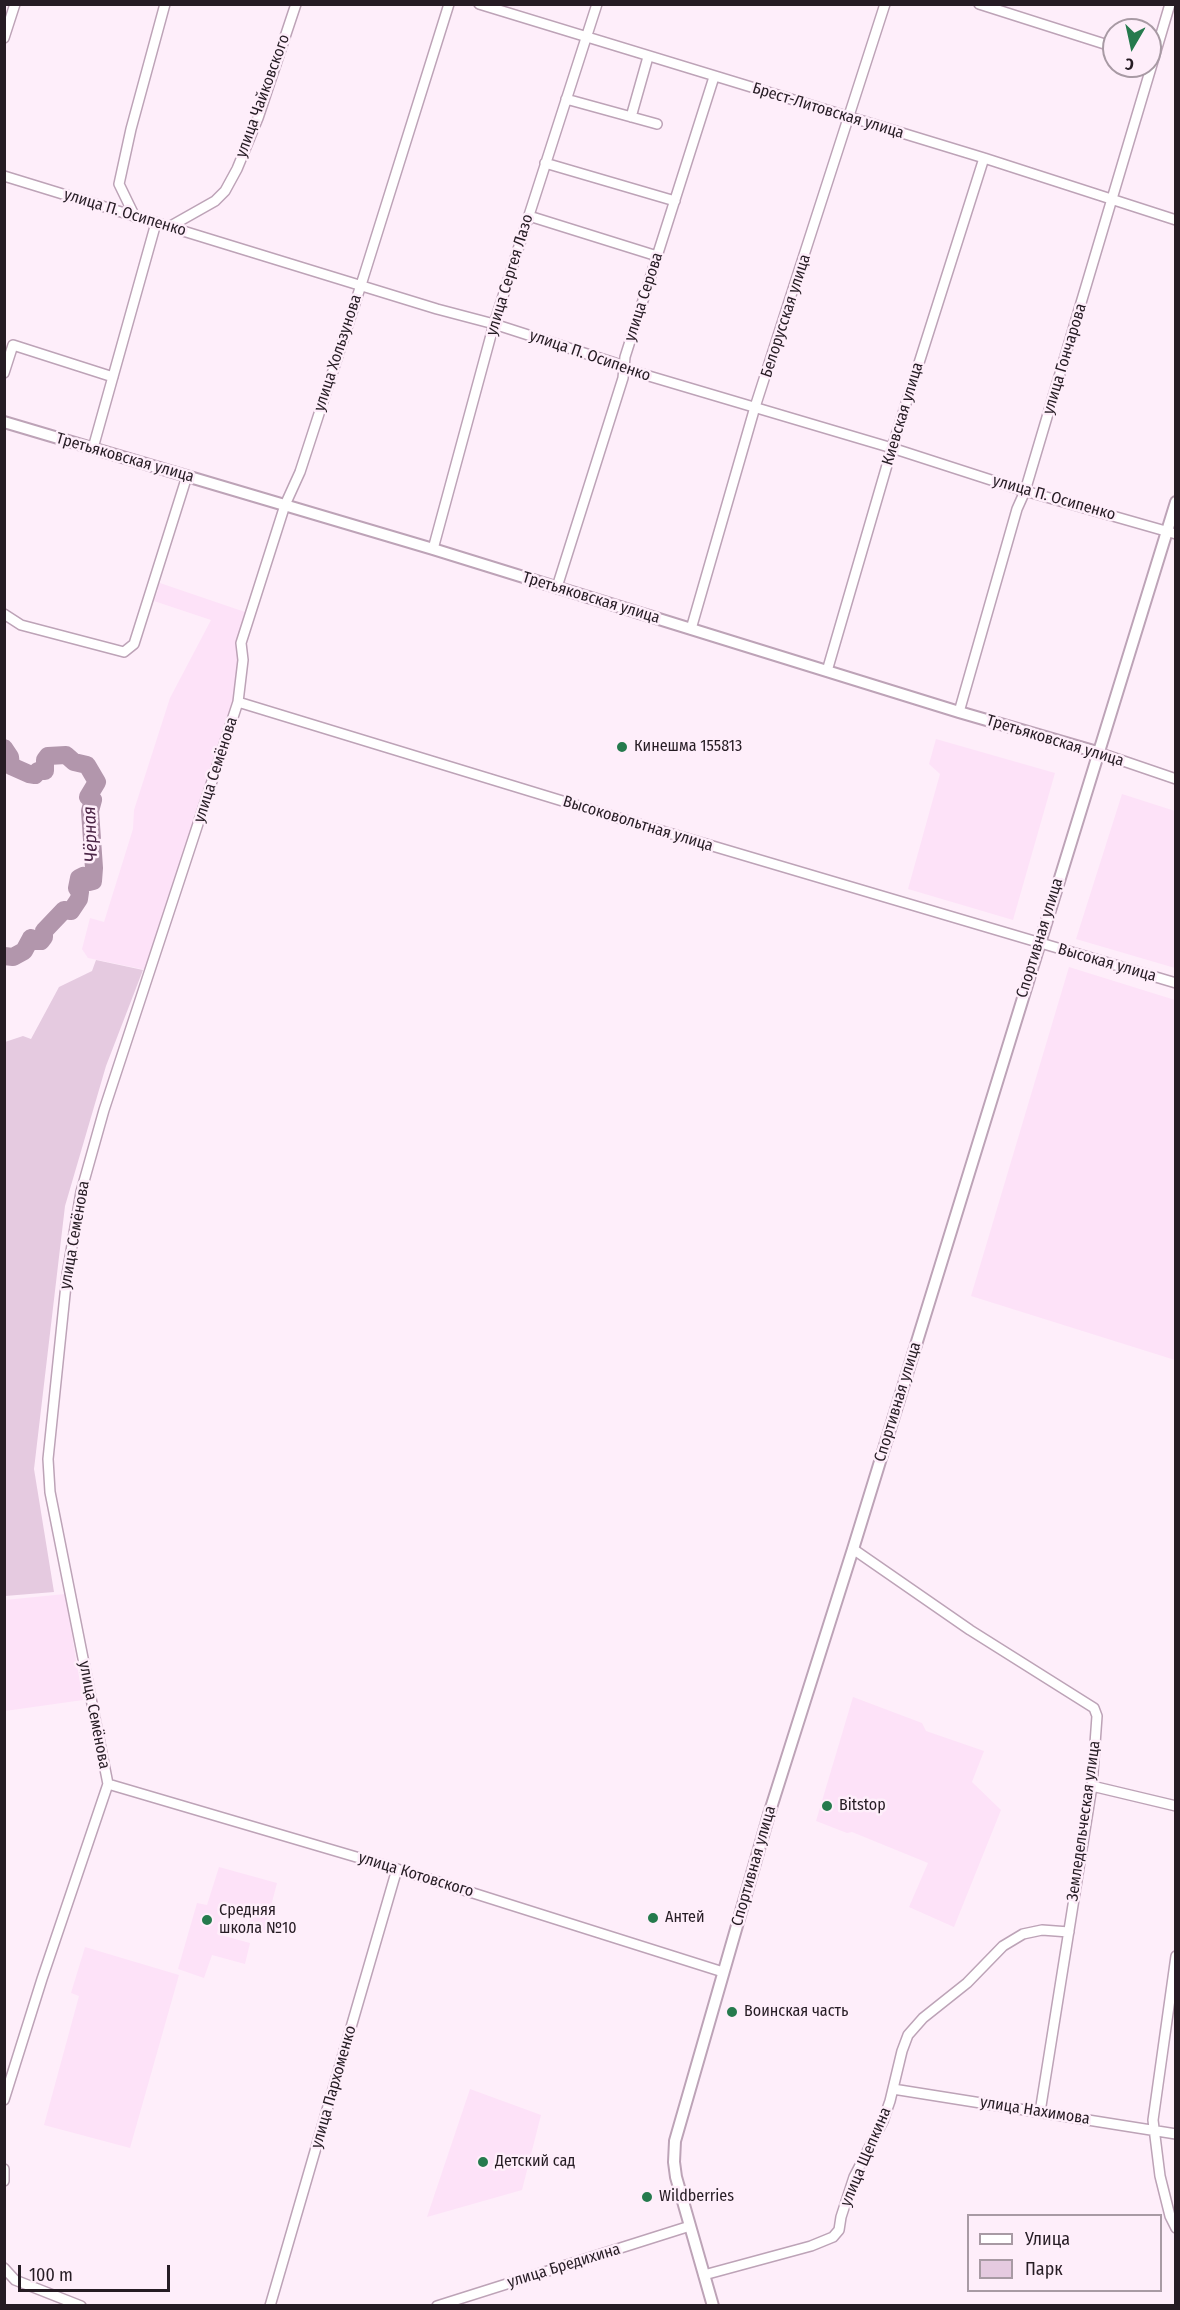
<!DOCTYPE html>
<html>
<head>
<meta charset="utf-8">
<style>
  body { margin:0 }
  #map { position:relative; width:1180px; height:2310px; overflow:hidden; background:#feeefa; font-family:"Fira Sans Condensed",sans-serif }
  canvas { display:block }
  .frame { position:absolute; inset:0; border:6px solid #261c24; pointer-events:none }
  .legend { position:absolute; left:967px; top:2214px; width:195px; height:78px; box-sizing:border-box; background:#feeefa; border:2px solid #a89aa4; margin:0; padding:8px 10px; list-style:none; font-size:18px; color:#261c24 }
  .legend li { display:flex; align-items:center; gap:12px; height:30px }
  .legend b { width:30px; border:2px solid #a89aa4 }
  .north { position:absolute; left:1102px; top:18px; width:60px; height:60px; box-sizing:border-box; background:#feeefa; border:2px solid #a89aa4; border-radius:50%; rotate:189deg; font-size:16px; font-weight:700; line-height:24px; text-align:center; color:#261c24 }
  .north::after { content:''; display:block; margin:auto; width:21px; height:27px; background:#257a4d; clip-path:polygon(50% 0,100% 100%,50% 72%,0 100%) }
  .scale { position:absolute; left:18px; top:2265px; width:152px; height:27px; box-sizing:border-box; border:3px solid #261c24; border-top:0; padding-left:8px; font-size:18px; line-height:21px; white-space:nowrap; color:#261c24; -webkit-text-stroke:4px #feeefa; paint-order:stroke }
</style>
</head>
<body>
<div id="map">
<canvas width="1180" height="2310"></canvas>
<div class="frame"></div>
<ul class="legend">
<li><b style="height:8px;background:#fff"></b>Улица</li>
<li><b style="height:16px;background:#e5cae0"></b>Парк</li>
</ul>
<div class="north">С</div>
<div class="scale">100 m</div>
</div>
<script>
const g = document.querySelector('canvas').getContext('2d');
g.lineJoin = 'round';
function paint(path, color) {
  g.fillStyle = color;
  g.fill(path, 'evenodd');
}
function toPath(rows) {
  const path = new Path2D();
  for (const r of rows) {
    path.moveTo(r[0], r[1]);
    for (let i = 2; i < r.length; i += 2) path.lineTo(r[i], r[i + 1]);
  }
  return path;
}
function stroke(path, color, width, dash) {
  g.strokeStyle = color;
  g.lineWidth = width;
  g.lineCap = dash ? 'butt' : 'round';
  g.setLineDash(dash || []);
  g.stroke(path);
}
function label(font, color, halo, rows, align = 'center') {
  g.font = font + ' "Fira Sans Condensed",sans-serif';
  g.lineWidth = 5;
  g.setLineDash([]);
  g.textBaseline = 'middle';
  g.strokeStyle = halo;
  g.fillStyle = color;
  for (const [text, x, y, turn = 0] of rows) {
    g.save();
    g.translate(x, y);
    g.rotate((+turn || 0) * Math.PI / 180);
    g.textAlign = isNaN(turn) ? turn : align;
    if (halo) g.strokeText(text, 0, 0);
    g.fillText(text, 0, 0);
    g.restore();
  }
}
paint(toPath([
  [154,581,248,613,233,701,146,970,88,958,82,949,90,918,104,922,133,829,134,810,170,698,211,620,154,601,158,590],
  [936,739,1055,773,1013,920,908,889,940,774,929,764],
  [1122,794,1175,811,1175,968,1076,939],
  [1069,967,1175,1000,1175,1360,971,1296],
  [65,1594,83,1700,5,1711,5,1600],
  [853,1697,922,1723,926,1731,984,1751,972,1782,1001,1810,954,1927,909,1907,928,1863,852,1832,847,1833,816,1821],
  [219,1867,277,1883,264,1933,248,1929,253,1911,226,1903,217,1934,250,1943,245,1964,212,1955,204,1978,178,1969,197,1903,207,1905],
  [85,1947,179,1975,130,2148,44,2125,79,1996,71,1993],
  [470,2089,541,2115,522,2190,427,2217]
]), '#fde2f8');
paint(toPath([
  [96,960,143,970,106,1066,65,1206,34,1469,54,1592,5,1596,5,1042,23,1036,31,1039,59,987,92,971]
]), '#e5cae0');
stroke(toPath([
  [4,748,10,757,11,766,29,774,35,775,38,771,45,771,45,760,48,756,66,755,74,762,87,765,97,782,88,797,93,800,90,811,94,868,93,881,89,882,83,876,79,878,77,888,80,892,79,899,71,911,64,910,44,931,44,937,41,941,35,941,31,938,24,951,13,957,4,956]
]), '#b296ac', 18);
const minor = toPath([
  [479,4,984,158,1176,220],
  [979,4,1114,47],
  [4,38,15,4],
  [566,99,657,124],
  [631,117,648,57],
  [545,163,675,201],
  [4,176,437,309,494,324,615,363,632,371,892,448,1025,491,1176,534],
  [529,216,657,256],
  [135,217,119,184,131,129,165,4],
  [169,227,215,201,225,191,237,169,258,118,296,4],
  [4,373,13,345,113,377],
  [93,448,156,223],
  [433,549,494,324,597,4],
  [557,587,623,378,625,357,714,77],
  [4,614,21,625,124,652,134,644,187,476],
  [691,629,755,407,885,4],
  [827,671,892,448,984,158],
  [238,702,628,821,1176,983],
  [959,712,1017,509,1025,491,1170,4],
  [1097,752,1176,779],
  [853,1549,970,1630,1094,1708,1097,1716,1092,1786,1040,2112],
  [108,1784,397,1869,723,1972],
  [1092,1786,1176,1806],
  [1176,1956,1153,2120,1160,2176,1170,2216,1176,2228],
  [893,2089,1176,2134],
  [4,2100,42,1979,108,1784,50,1492,48,1459,67,1275,81,1192,104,1110,238,702,243,660,241,643,285,505,300,472,361,285,449,4],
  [4,2169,4,2181],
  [4,2268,15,2280,81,2306],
  [704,2275,811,2246,833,2237,839,2230,841,2217,854,2177,883,2121,890,2101,902,2051,908,2035,923,2018,967,1983,1003,1946,1023,1934,1042,1930,1069,1932],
  [270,2306,397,1869],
  [437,2306,690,2226]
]);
const tertiary = toPath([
  [4,422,433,549,959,712,1097,752],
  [713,2306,676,2177,674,2162,675,2141,770,1811,853,1549,1176,502]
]);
stroke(minor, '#bda3b7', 12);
stroke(tertiary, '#bda3b7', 14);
stroke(minor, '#fff', 9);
stroke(tertiary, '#fff', 10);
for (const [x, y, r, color] of [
  [622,747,6,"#257a4d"],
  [827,1806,6,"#257a4d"],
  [653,1918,6,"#257a4d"],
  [207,1920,6,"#257a4d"],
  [732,2012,6,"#257a4d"],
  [483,2162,6,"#257a4d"],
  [647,2197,6,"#257a4d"]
]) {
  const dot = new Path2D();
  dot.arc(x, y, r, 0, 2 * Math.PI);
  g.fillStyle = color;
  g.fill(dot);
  stroke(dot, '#feeefa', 2);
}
label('16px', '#261c24', '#feeefa', [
  ["улица Чайковского",263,96,-70],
  ["Брест-Литовская улица",828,111,17],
  ["улица П. Осипенко",125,213,17],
  ["улица Сергея Лазо",510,275,-73],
  ["улица Серова",644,297,-72],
  ["Белорусская улица",786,316,-72],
  ["улица Хользунова",338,353,-72],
  ["улица П. Осипенко",590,356,19],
  ["улица Гончарова",1065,359,-73],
  ["Киевская улица",903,414,-73],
  ["Третьяковская улица",125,458,16],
  ["улица П. Осипенко",1054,498,16],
  ["Третьяковская улица",591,598,17],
  ["Третьяковская улица",1055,741,17],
  ["улица Семёнова",216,770,-72],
  ["Высоковольтная улица",638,824,17],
  ["Спортивная улица",1040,938,-73],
  ["Высокая улица",1107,963,16],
  ["улица Семёнова",75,1235,-80],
  ["Спортивная улица",898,1402,-73],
  ["улица Семёнова",94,1715,79],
  ["Земледельческая улица",1084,1821,-82],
  ["Спортивная улица",754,1866,-74],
  ["улица Котовского",416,1875,17],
  ["улица Пархоменко",334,2087,-74],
  ["улица Нахимова",1035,2111,9],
  ["улица Щепкина",866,2157,-67],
  ["улица Бредихина",564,2266,-17]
]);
label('16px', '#261c24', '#feeefa', [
  ["Кинешма 155813",634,747],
  ["Bitstop",839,1806],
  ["Средняя",219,1911],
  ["школа №10",219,1929],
  ["Антей",665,1918],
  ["Воинская часть",744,2012],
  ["Детский сад",495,2162],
  ["Wildberries",659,2197]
], 'left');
label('italic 18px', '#4b2546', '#feeefa', [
  ["Чёрная",91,834,-92]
]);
</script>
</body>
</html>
